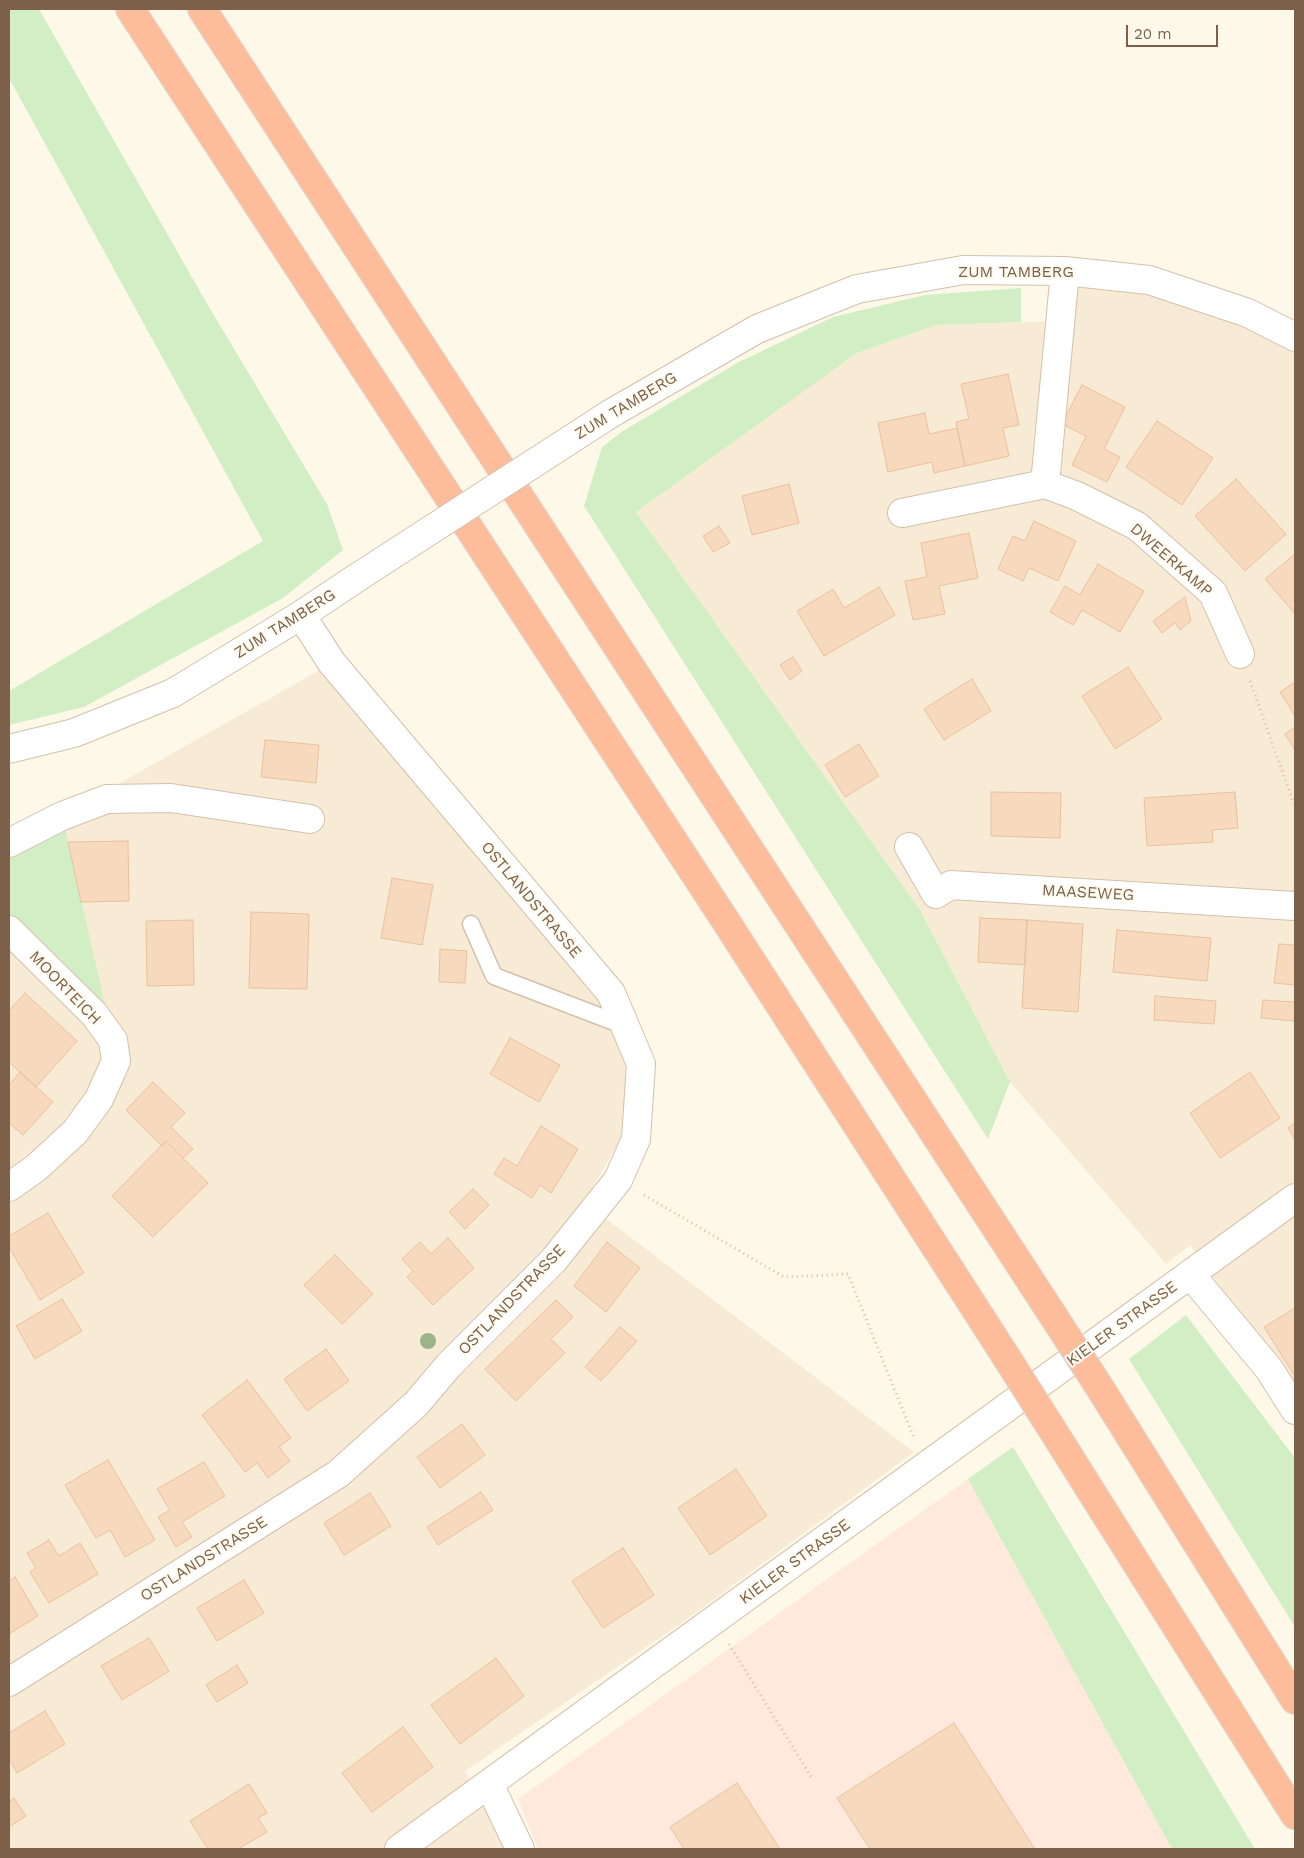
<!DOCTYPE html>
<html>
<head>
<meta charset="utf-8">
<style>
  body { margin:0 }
  #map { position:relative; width:1304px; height:1858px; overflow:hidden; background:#fef8e9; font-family:"Work Sans",sans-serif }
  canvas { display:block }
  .frame { position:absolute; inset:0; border:10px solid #7c6049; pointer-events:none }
  .scale { position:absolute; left:1126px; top:25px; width:92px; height:22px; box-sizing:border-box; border:2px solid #7c6049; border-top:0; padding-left:6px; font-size:15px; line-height:18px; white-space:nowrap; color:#7c6049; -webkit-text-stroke:4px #fffbf1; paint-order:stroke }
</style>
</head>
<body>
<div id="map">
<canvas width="1304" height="1858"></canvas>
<div class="frame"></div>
<div class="scale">20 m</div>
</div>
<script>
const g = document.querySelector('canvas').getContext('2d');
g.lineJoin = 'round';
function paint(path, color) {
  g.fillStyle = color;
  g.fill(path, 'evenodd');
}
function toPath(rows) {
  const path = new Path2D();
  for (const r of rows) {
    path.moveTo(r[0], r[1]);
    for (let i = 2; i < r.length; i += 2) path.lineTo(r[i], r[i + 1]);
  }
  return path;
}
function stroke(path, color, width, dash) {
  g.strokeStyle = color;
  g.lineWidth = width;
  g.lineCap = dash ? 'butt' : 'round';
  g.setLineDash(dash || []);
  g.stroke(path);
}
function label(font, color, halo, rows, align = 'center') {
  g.font = font + ' "Work Sans",sans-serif';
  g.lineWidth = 4;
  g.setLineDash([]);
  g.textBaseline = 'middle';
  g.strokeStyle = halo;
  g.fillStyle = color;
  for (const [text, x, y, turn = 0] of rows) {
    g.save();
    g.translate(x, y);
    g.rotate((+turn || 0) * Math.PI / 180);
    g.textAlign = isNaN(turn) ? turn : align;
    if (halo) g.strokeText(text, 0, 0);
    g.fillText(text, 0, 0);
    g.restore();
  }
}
paint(toPath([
  [1065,271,1149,280,1295,337,1295,1392,1190,1245,1166,1264,1010,1082,920,910,635,512,857,353,936,325,1060,321],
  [332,663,611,993,627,1060,623,1135,584,1202,914,1452,683,1622,465,1771,508,1849,9,1849,9,930,62,816]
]), '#f7ebd6');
paint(toPath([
  [968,1479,1172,1849,538,1849,518,1799]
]), '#ffe9dc');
paint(toPath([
  [9,9,39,9,206,302,327,504,343,550,283,598,84,707,9,725,9,691,263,541,9,78],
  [1021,288,1021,322,936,325,857,353,636,512,920,910,1010,1082,988,1139,584,506,602,447,623,431,737,363,833,317,925,295],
  [62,816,113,1040,9,930,9,843],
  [1186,1315,1295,1458,1295,1627,1129,1359],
  [1013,1447,1255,1849,1172,1849,968,1479]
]), '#d2eec5');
const building = toPath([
  [1008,374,1019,425,1003,428,1009,456,965,466,956,422,969,419,961,384,1008,374],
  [1082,385,1125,407,1104,449,1120,457,1107,482,1072,465,1086,436,1062,424,1082,385],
  [925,413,929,434,957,428,965,466,934,473,932,462,888,472,878,423,925,413],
  [1157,421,1213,458,1182,505,1126,467,1157,421],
  [1236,479,1286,534,1245,571,1195,516,1236,479],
  [789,484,799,523,752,535,742,496,789,484],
  [1034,521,1076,541,1058,581,1029,568,1023,581,998,569,1013,536,1025,541,1034,521],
  [719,526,730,543,713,552,703,536,719,526],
  [969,533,978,578,939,586,945,614,913,620,905,581,927,577,921,543,969,533],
  [1295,554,1295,614,1265,579,1295,554],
  [1098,564,1144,591,1120,632,1082,610,1073,625,1050,612,1065,586,1080,595,1098,564],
  [879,587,895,615,824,656,797,611,833,589,844,608,879,587],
  [1185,597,1191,621,1180,630,1175,623,1162,633,1153,621,1185,597],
  [793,657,802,671,790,680,780,665,793,657],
  [1128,667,1162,719,1115,749,1082,696,1128,667],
  [972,679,991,711,944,740,924,709,972,679],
  [1295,682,1295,716,1280,692,1295,682],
  [1295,727,1295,750,1285,734,1295,727],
  [265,740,319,745,316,783,261,777,265,740],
  [859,744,879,776,845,797,825,765,859,744],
  [991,792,1061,793,1060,838,991,836,991,792],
  [1235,792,1238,828,1212,830,1213,842,1147,846,1144,798,1235,792],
  [128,841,129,901,81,902,68,842,128,841],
  [392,878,433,885,422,945,381,938,392,878],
  [251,912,309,914,307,989,249,988,251,912],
  [980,918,1027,920,1025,965,978,962,980,918],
  [193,920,194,985,147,986,146,921,193,920],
  [1027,920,1083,924,1078,1012,1022,1008,1027,920],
  [1117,930,1211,938,1207,981,1113,972,1117,930],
  [1279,944,1295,945,1295,985,1274,983,1279,944],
  [440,949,467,951,465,983,439,982,440,949],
  [25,993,77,1041,36,1087,9,1062,9,1011,25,993],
  [1155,996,1216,1001,1214,1024,1154,1020,1155,996],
  [1263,1000,1295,1002,1294,1021,1261,1018,1263,1000],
  [510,1038,560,1065,539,1102,490,1074,510,1038],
  [20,1072,53,1102,23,1135,9,1123,9,1085,20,1072],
  [1250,1072,1280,1118,1220,1158,1190,1113,1250,1072],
  [153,1082,185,1113,171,1127,193,1149,183,1158,166,1141,162,1146,126,1110,153,1082],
  [1295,1123,1295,1140,1288,1128,1295,1123],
  [541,1126,578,1149,551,1193,540,1185,532,1198,494,1174,504,1158,517,1166,541,1126],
  [166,1141,208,1183,153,1237,112,1196,166,1141],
  [473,1189,489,1205,465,1229,449,1212,473,1189],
  [48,1213,84,1273,40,1300,9,1247,9,1236,48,1213],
  [448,1238,474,1268,433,1305,407,1277,413,1271,402,1259,420,1242,431,1254,448,1238],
  [607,1242,640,1268,606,1312,574,1286,607,1242],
  [335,1255,373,1294,342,1324,304,1285,335,1255],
  [62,1299,82,1331,35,1359,16,1326,62,1299],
  [556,1300,573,1317,551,1339,565,1353,516,1401,485,1369,556,1300],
  [1295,1308,1295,1374,1294,1375,1264,1327,1295,1308],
  [620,1327,637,1341,601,1381,585,1367,620,1327],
  [326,1349,349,1381,307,1411,284,1379,326,1349],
  [247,1380,291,1438,279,1447,290,1461,268,1478,257,1463,245,1472,202,1415,247,1380],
  [462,1424,485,1455,440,1488,417,1457,462,1424],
  [108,1460,155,1540,125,1557,110,1530,96,1538,65,1485,108,1460],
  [204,1462,225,1496,182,1522,192,1537,176,1547,158,1517,170,1510,157,1489,204,1462],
  [736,1469,767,1516,710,1555,678,1508,736,1469],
  [481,1492,493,1510,438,1545,427,1527,481,1492],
  [370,1493,391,1526,344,1555,324,1523,370,1493],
  [49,1540,59,1556,80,1543,98,1574,49,1603,30,1572,36,1568,27,1553,49,1540],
  [623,1548,654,1595,603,1628,572,1581,623,1548],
  [15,1577,38,1616,9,1634,9,1581,15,1577],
  [244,1580,264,1613,217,1641,197,1608,244,1580],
  [149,1638,169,1671,122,1700,101,1666,149,1638],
  [496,1658,524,1696,460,1744,431,1705,496,1658],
  [237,1665,248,1683,217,1702,206,1685,237,1665],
  [45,1711,65,1744,17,1773,9,1759,9,1733,45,1711],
  [954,1723,1035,1849,870,1849,837,1798,954,1723],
  [403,1727,433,1767,372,1812,342,1773,403,1727],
  [737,1783,780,1849,684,1849,670,1827,737,1783],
  [249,1784,267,1813,258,1818,267,1832,238,1849,208,1849,190,1821,249,1784],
  [14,1798,26,1816,9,1827,9,1802,14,1798]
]);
paint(building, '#f7d9bd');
stroke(building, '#ebc19c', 1);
const lane = toPath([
  [471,924,494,976,625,1026]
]);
const street = toPath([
  [610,414,757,329,857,289,963,270,1065,271,1149,280,1248,313,1295,337],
  [1045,484,1065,271],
  [902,513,1045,484,1077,496,1137,526,1213,593,1240,654],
  [9,749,74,733,173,693,301,615,358,577],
  [9,843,62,816,107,799,171,798,310,819],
  [909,847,936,894,951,885,1295,906],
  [9,930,94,1014,113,1040,116,1061,99,1099,75,1132,36,1168,9,1187],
  [1190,1274,1269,1369,1295,1410],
  [9,1682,338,1474,416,1404,449,1365,553,1261,618,1180,636,1139,641,1064,611,993,332,663,301,615],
  [489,1784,520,1849]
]);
const secondary = toPath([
  [399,1849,1295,1198]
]);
const highway = toPath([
  [130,9,727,923,1005,1355],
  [202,9,1054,1317],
  [1100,1388,1295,1700],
  [1050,1426,1295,1815]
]);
stroke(lane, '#d3c0ac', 19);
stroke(street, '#d3c0ac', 30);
stroke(secondary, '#d8c3ab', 30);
stroke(highway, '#ddd6d0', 30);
stroke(toPath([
  [1250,681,1295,807],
  [644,1195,784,1277,848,1274,914,1438],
  [729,1644,813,1780]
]), '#ddbc9f', 3, [1, 4]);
stroke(lane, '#fff', 16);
stroke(street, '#fff', 28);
stroke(secondary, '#fff', 28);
stroke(highway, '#febd9a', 28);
const streetBridge = toPath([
  [358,577,610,414]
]);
const highwayBridge = toPath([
  [1054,1317,1100,1388],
  [1005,1355,1050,1426]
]);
stroke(streetBridge, '#d3c0ac', 30, []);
stroke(highwayBridge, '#ddd6d0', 30, []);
stroke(streetBridge, '#fff', 28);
stroke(highwayBridge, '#febd9a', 28);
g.fillStyle = '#9bb48a';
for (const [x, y] of [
  [428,1341]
]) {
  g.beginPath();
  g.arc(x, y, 8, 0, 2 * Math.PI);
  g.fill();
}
label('16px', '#7c6049', '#fffbf1', [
  ["ZUM TAMBERG",1016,272],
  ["ZUM TAMBERG",626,406,-31],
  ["DWEERKAMP",1171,560,41],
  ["ZUM TAMBERG",285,624,-32],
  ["MAASEWEG",1088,893,3],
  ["OSTLANDSTRASSE",531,900,50],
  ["MOORTEICH",65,988,46],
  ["OSTLANDSTRASSE",512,1300,-46],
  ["KIELER STRASSE",1122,1324,-36],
  ["OSTLANDSTRASSE",204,1559,-32],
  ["KIELER STRASSE",795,1562,-36]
]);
</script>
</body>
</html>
